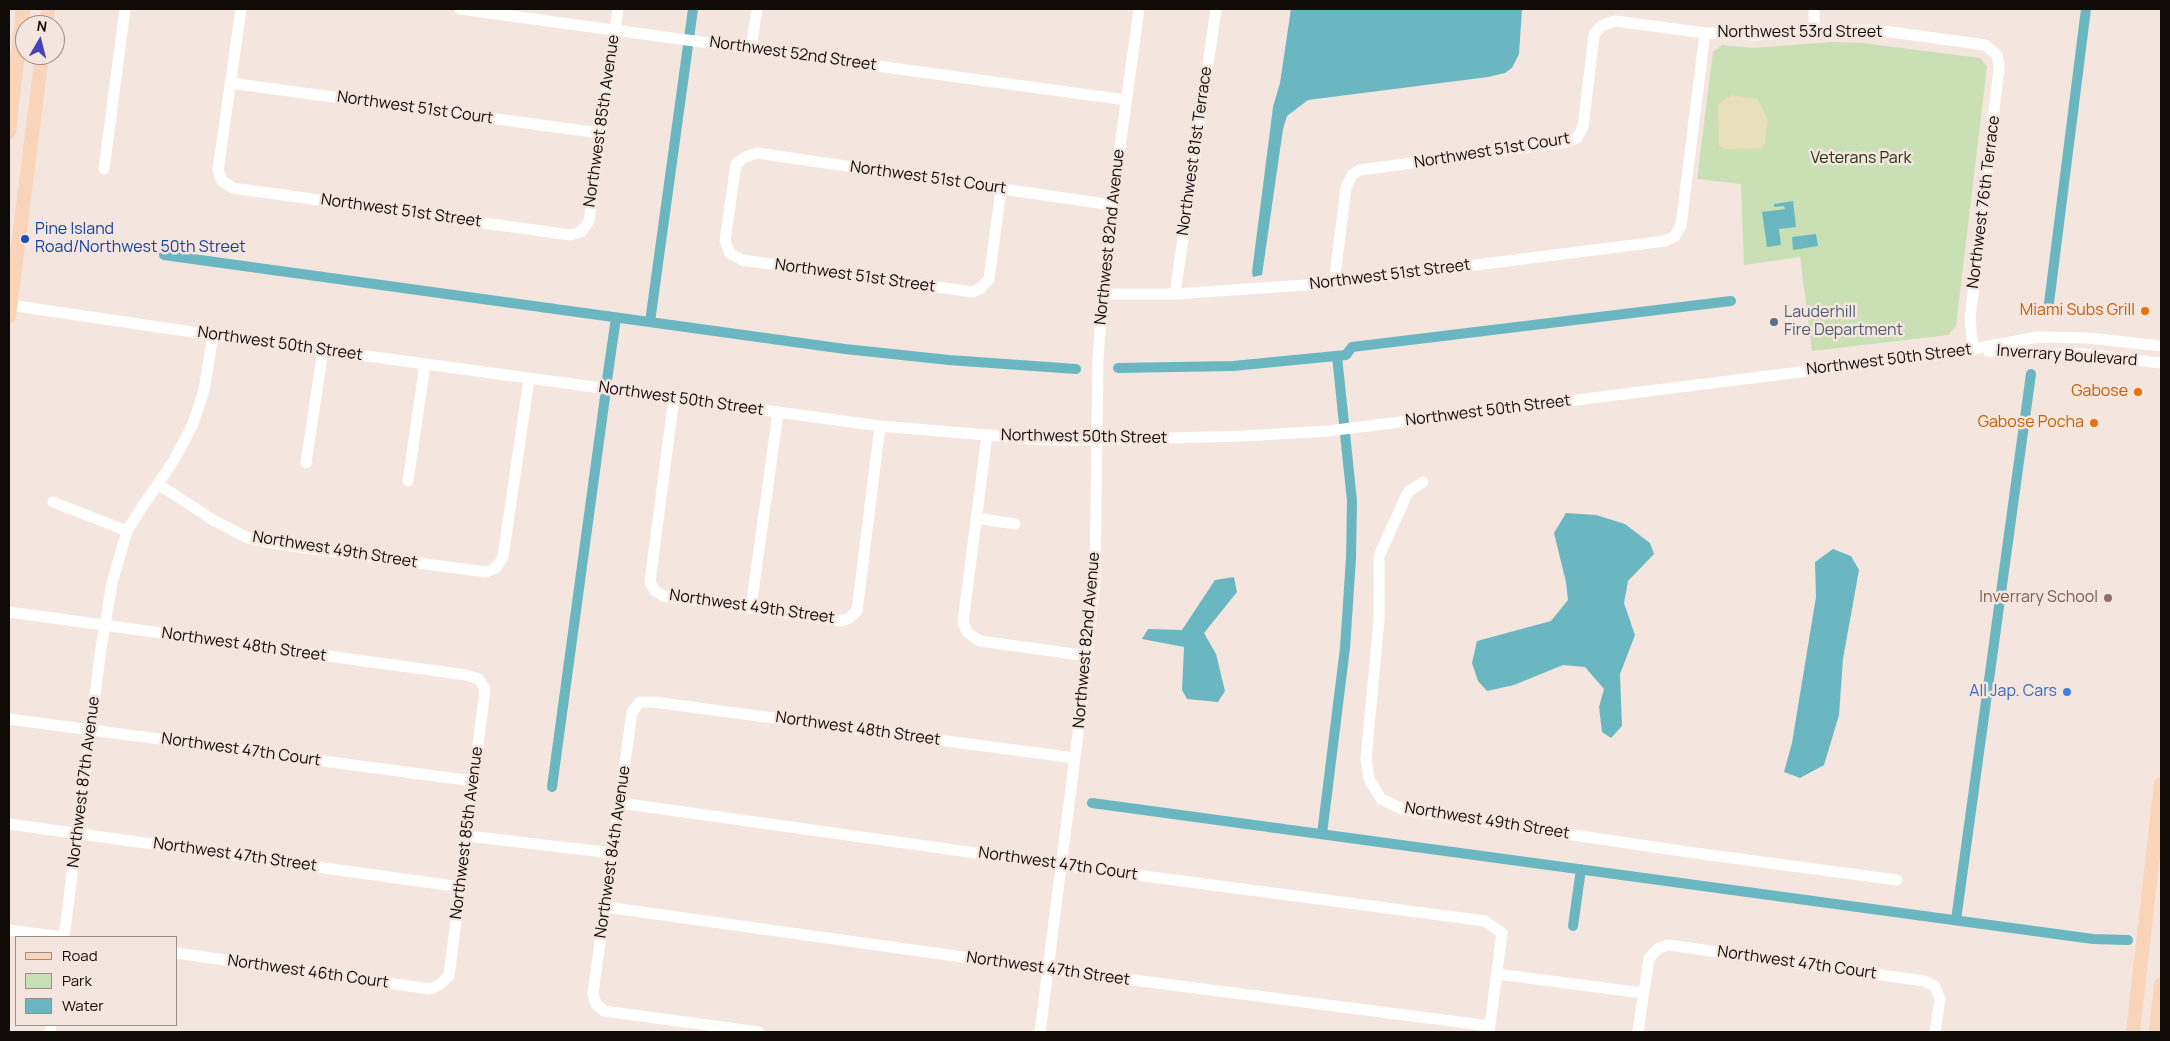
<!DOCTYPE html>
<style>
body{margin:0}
#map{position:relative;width:2170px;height:1041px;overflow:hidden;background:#f4e5de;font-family:Manrope,sans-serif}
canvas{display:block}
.frame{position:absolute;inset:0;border:10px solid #100b09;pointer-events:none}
.legend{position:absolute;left:15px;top:936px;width:162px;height:90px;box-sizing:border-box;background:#f4e5de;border:1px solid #998e89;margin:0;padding:6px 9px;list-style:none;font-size:15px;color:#100b09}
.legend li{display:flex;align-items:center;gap:10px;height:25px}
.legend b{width:25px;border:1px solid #998e89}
.north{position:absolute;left:15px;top:15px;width:50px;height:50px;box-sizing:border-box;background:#f4e5de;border:1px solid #998e89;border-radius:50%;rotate:8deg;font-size:14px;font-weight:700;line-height:20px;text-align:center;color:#100b09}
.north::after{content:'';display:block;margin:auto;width:18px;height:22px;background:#4644b9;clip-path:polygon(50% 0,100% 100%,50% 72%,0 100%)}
</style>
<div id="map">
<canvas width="2170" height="1041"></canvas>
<div class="frame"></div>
<ul class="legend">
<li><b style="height:6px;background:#fad4b8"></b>Road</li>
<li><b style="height:14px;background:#c9e0b4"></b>Park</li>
<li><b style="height:14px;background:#6ab7c2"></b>Water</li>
</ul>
<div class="north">N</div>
</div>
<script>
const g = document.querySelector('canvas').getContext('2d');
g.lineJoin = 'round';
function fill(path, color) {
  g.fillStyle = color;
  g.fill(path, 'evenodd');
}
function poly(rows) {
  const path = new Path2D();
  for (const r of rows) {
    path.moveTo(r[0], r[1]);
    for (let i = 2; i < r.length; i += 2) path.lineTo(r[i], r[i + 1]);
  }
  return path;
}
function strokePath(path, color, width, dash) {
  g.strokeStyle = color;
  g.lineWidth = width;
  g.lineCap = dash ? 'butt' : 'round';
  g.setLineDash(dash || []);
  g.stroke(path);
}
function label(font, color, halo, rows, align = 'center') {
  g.font = font + ' Manrope,sans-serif';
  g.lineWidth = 5;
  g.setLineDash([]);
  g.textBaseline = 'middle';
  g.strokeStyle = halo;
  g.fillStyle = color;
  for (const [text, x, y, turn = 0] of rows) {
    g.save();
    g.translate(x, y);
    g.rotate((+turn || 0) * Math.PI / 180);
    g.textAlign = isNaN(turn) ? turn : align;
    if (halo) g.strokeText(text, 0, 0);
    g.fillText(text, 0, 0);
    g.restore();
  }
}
const green = poly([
 [1833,42,1863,43,1980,58,1987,66,1956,326,1948,335,1812,351,1800,257,1744,265,1741,184,1697,179,1713,52,1722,45,1752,48]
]);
const sand = poly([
 [1732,95,1758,99,1768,121,1765,143,1760,148,1725,149,1719,146,1718,104]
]);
const water = poly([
 [1291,9,1522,9,1519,54,1512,68,1505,73,1488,77,1308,100,1287,116,1283,129,1262,275,1253,277,1252,272,1273,107,1280,83],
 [1793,201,1796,227,1779,229,1781,245,1767,247,1762,212,1785,209,1784,206,1774,207,1774,204],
 [1816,234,1818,246,1793,250,1792,237],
 [1566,513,1596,515,1625,524,1650,543,1654,554,1628,581,1624,603,1635,635,1620,674,1622,726,1611,738,1602,732,1599,707,1604,689,1585,667,1563,665,1514,685,1487,691,1478,681,1472,663,1477,641,1551,621,1568,600,1566,582,1554,533],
 [1833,549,1851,556,1859,570,1843,659,1839,715,1824,765,1800,778,1784,772,1792,743,1816,597,1815,562],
 [1234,577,1237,592,1204,633,1216,654,1225,691,1218,702,1187,699,1182,690,1184,647,1142,639,1148,629,1182,630,1215,580]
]);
const canal = poly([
 [164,255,845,349,949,360,1076,369],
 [2049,303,2086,9],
 [650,322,693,9],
 [1118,368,1233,366,1346,355,1352,347,1731,301],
 [607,380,616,318],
 [552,787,605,397],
 [1092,803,2093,939,2128,940],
 [1322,834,1345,648,1351,558,1352,501,1337,356],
 [1956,920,2031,374],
 [1573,926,1581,869]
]);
const minor = poly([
 [241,9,218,170,222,181,233,188,570,235,581,232,589,221,618,9],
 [460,9,1126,100],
 [1814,31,1814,9],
 [751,49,757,9],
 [230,83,600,133],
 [104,169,125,9],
 [1001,189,989,279,981,288,973,292,742,260,730,253,725,241,736,164,745,157,757,153,1112,205],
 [1334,283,1346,188,1352,175,1360,170,1566,142,1577,138,1583,127,1594,35,1601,26,1615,21,1705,33,1757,35,1814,31,1877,30,1985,45,1997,55,1999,67,1970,319,1973,350],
 [1103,294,1175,294,1334,283,1665,241,1675,236,1681,225,1705,33],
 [1175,294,1216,9],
 [9,305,213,335,880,426,1045,440,1096,440,1243,436,1328,431,1952,353,2037,337,2089,338,2161,346],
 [1988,351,2020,353,2085,354,2161,363],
 [674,397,650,582,655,591,664,596,841,621,849,618,857,611,880,426],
 [987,435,963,622,967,632,980,641,1088,656],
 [306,463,323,350],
 [408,481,425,364],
 [1423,482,1408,492,1379,556,1379,620,1366,759,1369,779,1381,799,1402,809,1438,815,1695,853,1897,880],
 [158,484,213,520,248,538,284,545,486,572,496,568,503,557,529,379],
 [53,502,127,531],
 [976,518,1015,524],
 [751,607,778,413],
 [9,612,466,675,479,679,485,689,449,976,439,985,430,989,176,953],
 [9,719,473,781],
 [620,803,1061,865,1485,921,1502,933,1489,1032],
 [9,824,461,887],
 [468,836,612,853],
 [606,907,1048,969,1490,1026],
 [9,930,62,937],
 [64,937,101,648,112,583,127,531,140,510,174,460,193,424,204,390,213,335],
 [1497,974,1643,993],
 [50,1032,51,1025],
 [759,1032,604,1011,596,1004,593,993,632,712,640,702,653,702,1075,758],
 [1040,1032,1084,686,1095,579,1098,358,1103,294,1112,205,1139,9],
 [1638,1032,1649,958,1659,948,1668,945,1924,981,1935,986,1940,1000,1935,1032]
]);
const major = poly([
 [46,25,48,9],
 [9,132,23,9],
 [9,317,42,55],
 [2133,1032,2161,784],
 [2156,1032,2161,985]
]);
const markers = [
 [25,239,5,"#1a4fb4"],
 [2145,311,5,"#e8710a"],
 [1774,322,5,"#5c6f8a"],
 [2138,392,5,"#e8710a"],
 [2094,423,5,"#e8710a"],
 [2108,598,5,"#8d6e63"],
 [2067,692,5,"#3f7fe0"]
];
const streetNames = [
 ["Northwest 53rd Street",1800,33],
 ["Northwest 52nd Street",793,54,8],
 ["Northwest 51st Court",415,108,8],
 ["Northwest 85th Avenue",602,121,-82],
 ["Northwest 81st Terrace",1195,151,-82],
 ["Northwest 51st Court",1492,151,-9],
 ["Northwest 51st Court",928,178,8],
 ["Northwest 76th Terrace",1984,202,-83],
 ["Northwest 51st Street",401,211,8],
 ["Northwest 82nd Avenue",1110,237,-84],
 ["Northwest 51st Street",1390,275,-7],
 ["Northwest 51st Street",855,276,8],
 ["Northwest 50th Street",280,344,8],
 ["Inverrary Boulevard",2067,356,4],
 ["Northwest 50th Street",1889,360,-7],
 ["Northwest 50th Street",681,399,8],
 ["Northwest 50th Street",1488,411,-7],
 ["Northwest 50th Street",1084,437,1],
 ["Northwest 49th Street",335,550,9],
 ["Northwest 49th Street",752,607,8],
 ["Northwest 82nd Avenue",1087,640,-85],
 ["Northwest 48th Street",244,645,8],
 ["Northwest 48th Street",858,729,8],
 ["Northwest 47th Court",241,750,8],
 ["Northwest 87th Avenue",84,782,-83],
 ["Northwest 49th Street",1487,821,9],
 ["Northwest 85th Avenue",467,833,-83],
 ["Northwest 84th Avenue",613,852,-82],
 ["Northwest 47th Street",235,855,8],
 ["Northwest 47th Court",1058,864,8],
 ["Northwest 47th Court",1797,963,8],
 ["Northwest 47th Street",1048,969,8],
 ["Northwest 46th Court",308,972,8]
];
const parkNames = [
 ["Veterans Park",1861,159]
];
const transitNames = [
 ["Pine Island",35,230],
 ["Road/Northwest 50th Street",35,248]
];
const foodNames = [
 ["Miami Subs Grill",2135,311],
 ["Gabose",2128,392],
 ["Gabose Pocha",2084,423]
];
const serviceNames = [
 ["Lauderhill",1784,313],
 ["Fire Department",1784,331]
];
const educationNames = [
 ["Inverrary School",2098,598]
];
const shopNames = [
 ["All Jap. Cars",2057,692]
];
fill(green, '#c9e0b4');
fill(sand, '#e9dfba');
fill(water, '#6ab7c2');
strokePath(canal, '#6ab7c2', 10);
strokePath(minor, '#fff', 11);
strokePath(major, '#fad4b8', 14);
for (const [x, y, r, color] of markers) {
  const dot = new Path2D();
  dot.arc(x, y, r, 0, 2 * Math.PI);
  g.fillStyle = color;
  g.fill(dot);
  strokePath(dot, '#f4e5de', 2);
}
label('16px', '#100b09', '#f4e5de', streetNames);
label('16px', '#24350e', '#f4e5de', parkNames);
label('16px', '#164399', '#f4e5de', transitNames, 'left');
label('16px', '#c56008', '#f4e5de', foodNames, 'right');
label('16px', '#4e5e75', '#f4e5de', serviceNames, 'left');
label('16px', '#785e54', '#f4e5de', educationNames, 'right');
label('16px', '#366cbe', '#f4e5de', shopNames, 'right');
</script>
